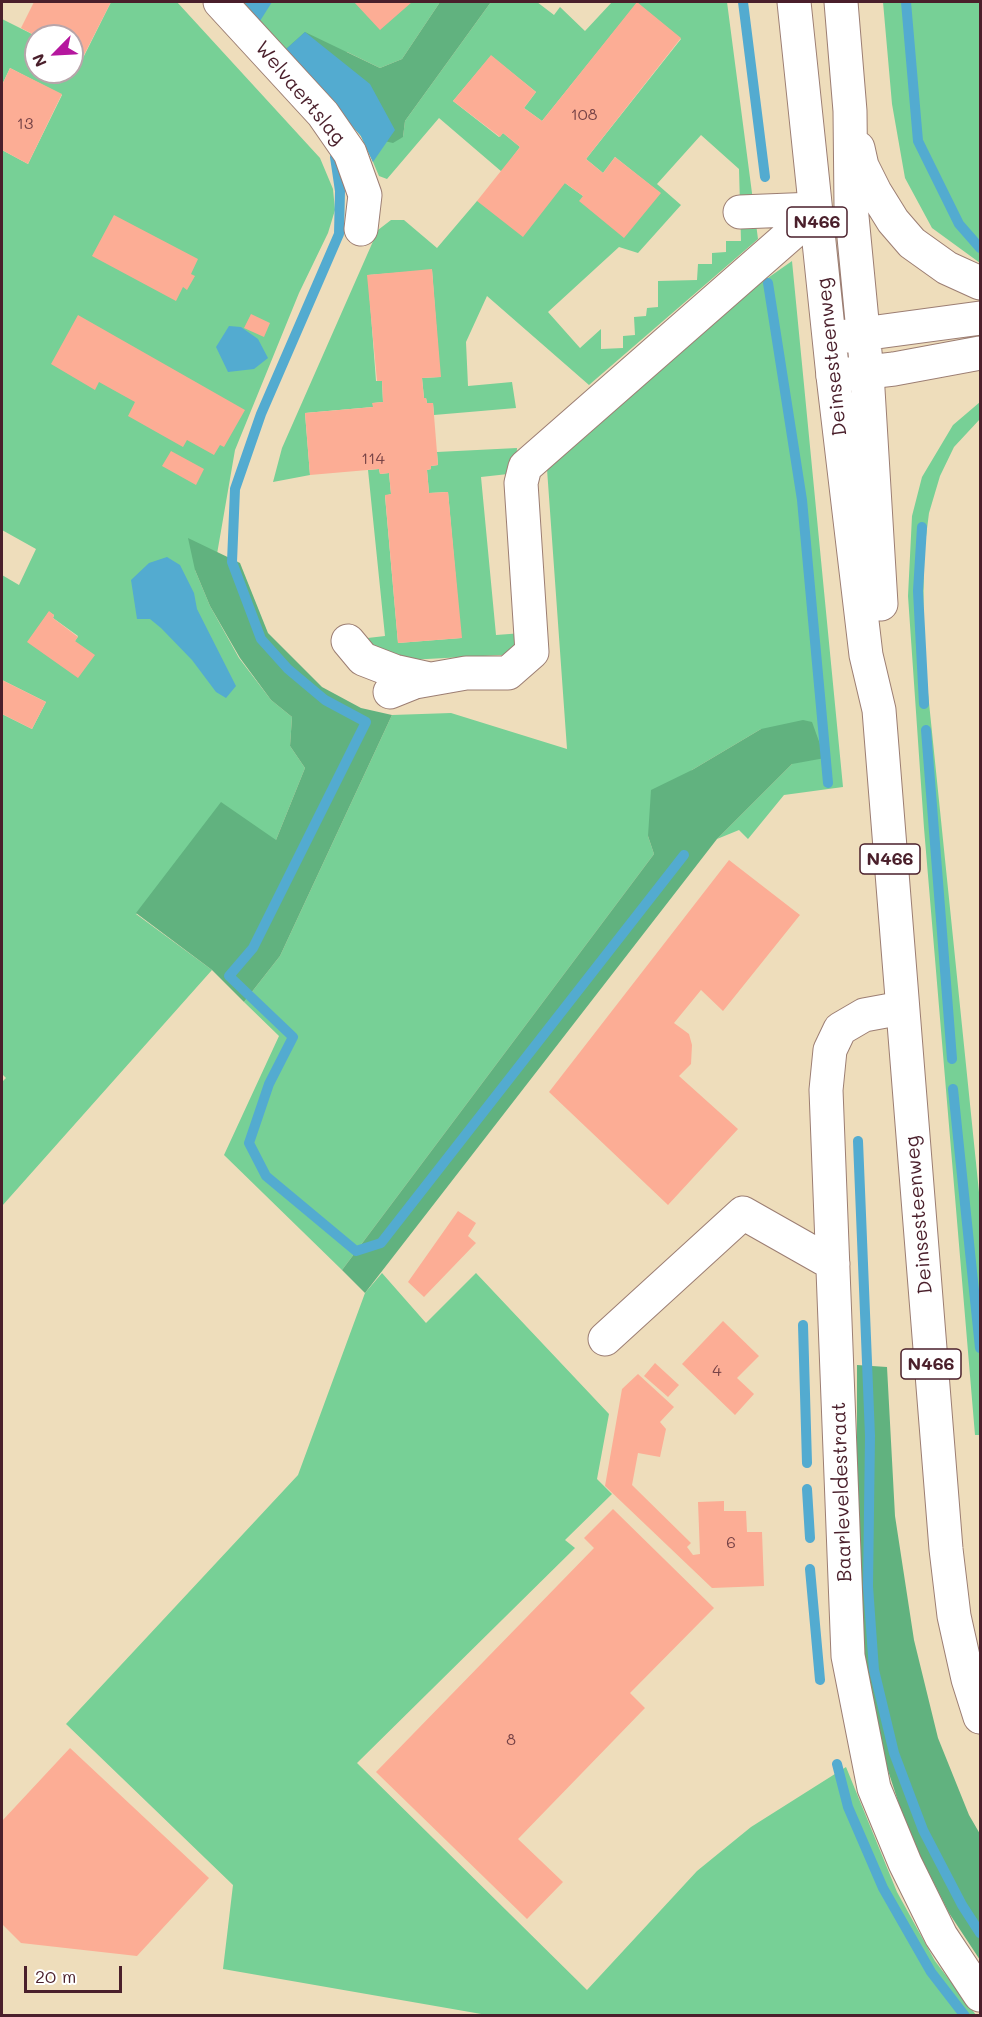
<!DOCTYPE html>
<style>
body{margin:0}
#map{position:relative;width:982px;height:2017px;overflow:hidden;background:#edb;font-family:Mali,sans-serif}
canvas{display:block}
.frame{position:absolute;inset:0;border:3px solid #4a1f2b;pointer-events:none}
.north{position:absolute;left:24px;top:24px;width:60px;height:60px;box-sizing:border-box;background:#fff;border:2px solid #b7a5aa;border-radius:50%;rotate:246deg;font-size:16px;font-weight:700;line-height:24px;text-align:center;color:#4a1f2b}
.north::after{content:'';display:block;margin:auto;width:21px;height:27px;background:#b5179e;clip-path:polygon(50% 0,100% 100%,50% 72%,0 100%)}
.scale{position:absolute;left:24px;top:1966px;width:98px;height:27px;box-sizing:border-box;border:3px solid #4a1f2b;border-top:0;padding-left:8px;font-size:18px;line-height:21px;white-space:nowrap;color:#4a1f2b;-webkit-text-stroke:4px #fff;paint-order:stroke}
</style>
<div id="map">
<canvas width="982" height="2017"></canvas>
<div class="frame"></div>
<div class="north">N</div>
<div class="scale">20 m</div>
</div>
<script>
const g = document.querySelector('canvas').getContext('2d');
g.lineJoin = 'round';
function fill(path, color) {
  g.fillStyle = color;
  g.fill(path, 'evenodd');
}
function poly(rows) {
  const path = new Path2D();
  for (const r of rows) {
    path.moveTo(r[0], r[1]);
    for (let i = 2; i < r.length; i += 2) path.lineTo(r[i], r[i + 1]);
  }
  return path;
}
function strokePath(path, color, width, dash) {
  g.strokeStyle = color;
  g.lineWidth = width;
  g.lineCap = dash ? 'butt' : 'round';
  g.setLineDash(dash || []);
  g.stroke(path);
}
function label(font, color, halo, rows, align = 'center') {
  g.font = font + ' Mali,sans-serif';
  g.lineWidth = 5;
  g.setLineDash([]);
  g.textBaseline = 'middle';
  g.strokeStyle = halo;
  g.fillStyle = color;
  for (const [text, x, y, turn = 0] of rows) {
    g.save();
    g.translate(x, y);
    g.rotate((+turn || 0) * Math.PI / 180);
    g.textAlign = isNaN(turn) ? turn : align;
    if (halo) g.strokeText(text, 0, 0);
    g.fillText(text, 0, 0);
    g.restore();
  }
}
const green = poly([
 [111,2,177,2,320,158,333,189,335,210,328,233,299,293,235,450,217,554,195,570,210,606,239,658,271,700,292,717,290,746,305,768,276,840,136,914,212,970,2,1206,2,1082,6,1078,2,1074,2,714,32,729,46,702,2,680,2,575,19,585,36,549,2,530,2,150,28,164,62,95,10,68,2,85,2,19,36,36,36,72,72,72,72,54,83,58],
 [49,612,54,615,53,618,78,636,75,641,28,642],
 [243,2,440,2,402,59,380,68,347,52,285,50],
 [491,2,537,2,554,15,560,7,585,31,612,2,727,2,758,239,589,385,487,296,466,342,468,386,512,382,516,408,434,415,433,403,427,403,426,398,424,398,422,378,440,377,432,270,368,275,376,381,382,381,383,402,373,403,373,407,305,413,310,475,273,482,282,448,378,230,391,220,404,220,437,248,477,201,565,183,583,196,660,193,615,157,603,173,586,159,681,39,637,3,542,121,524,108,536,92,491,56,453,101,499,137,503,133,520,147,502,172,439,118,387,179,379,176,373,162,380,139,403,137,405,121],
 [701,135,739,169,741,241,726,241,726,252,712,253,712,264,698,264,697,280,658,281,658,307,647,308,646,316,634,317,635,335,623,336,623,348,601,349,601,329,580,348,548,312,619,247,638,253,681,205,657,184],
 [883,2,980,2,980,263,932,228,905,178,892,104],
 [792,261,843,787,784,795,748,839,739,830,717,839,792,764,761,729,692,770,648,836,654,854,342,1270,224,1155,279,1036,244,1002,280,956,392,715,451,713,567,749,547,469,755,287],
 [980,402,980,419,954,447,940,476,929,513,924,552,923,644,980,1202,980,1435,975,1435,924,828,908,596,912,516,922,477,953,425],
 [517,448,516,465,508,474,481,477,496,635,523,633,516,648,502,655,389,661,359,639,385,636,368,470,379,469,380,474,389,473,391,494,385,496,398,643,461,638,448,492,429,493,427,470,431,469,431,466,438,465,437,452],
 [382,1273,426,1323,476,1273,609,1414,597,1479,612,1494,565,1540,575,1548,357,1763,587,1990,697,1871,751,1827,846,1767,897,1892,935,1961,976,2015,487,2015,223,1969,233,1885,66,1724,298,1475,365,1293]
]);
const forest = poly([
 [440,2,491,2,405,121,403,137,393,143,380,140,373,162,361,136,285,50,305,32,380,68,402,59],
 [188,538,240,563,268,633,322,687,361,708,392,715,280,956,244,1002,212,970,136,913,221,802,276,840,305,768,290,746,292,717,271,700,240,658,210,606,195,570],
 [803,720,812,722,825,758,792,764,717,839,365,1293,342,1270,654,854,648,836,651,790,692,770,761,729],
 [857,1365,887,1367,895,1516,914,1640,938,1738,969,1815,980,1834,980,1960,949,1913,908,1832,882,1752,863,1660,857,1515]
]);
const water = poly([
 [244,2,272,2,260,21],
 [305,32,370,84,395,130,373,162,361,136,285,50],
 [229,326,241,327,258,339,268,358,254,369,228,372,216,347],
 [167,557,180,565,194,593,197,609,236,686,226,698,216,692,192,660,161,628,150,619,137,619,131,580,149,563]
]);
const stream = poly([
 [743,2,765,177],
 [906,2,918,141,959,224,980,248],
 [335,157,340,191,339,234,261,414,235,489,232,562,261,639,288,669,325,700,366,722,253,948,229,976,293,1037,269,1084,249,1143,266,1176,356,1251,381,1243,684,855],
 [768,283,802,500,828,783],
 [922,527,918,591,924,704],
 [926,730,952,1059],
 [953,1089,980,1348],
 [858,1141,870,1436,868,1586,874,1670,894,1753,923,1830,962,1905,980,1933],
 [803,1325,807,1463],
 [807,1489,810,1538],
 [810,1569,820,1680],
 [837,1764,848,1807,883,1888,931,1972,965,2016]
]);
const building = poly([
 [34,2,111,2,82,59,72,54,72,36,36,36,21,28],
 [354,2,412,2,380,30],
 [637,2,681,38,586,159,603,173,615,157,661,193,624,238,579,201,583,196,565,183,523,237,477,201,520,147,503,133,500,137,453,101,491,55,536,92,524,108,542,121],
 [10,68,62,94,28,164,2,150,2,85],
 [114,215,198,259,191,274,195,276,187,290,183,287,176,301,92,256],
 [432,269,441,377,422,378,424,398,426,398,427,403,433,403,438,465,431,466,431,469,427,470,429,493,448,492,462,638,398,643,385,495,391,494,389,473,380,474,379,469,310,475,305,413,373,407,372,403,383,402,382,381,377,381,367,275],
 [251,314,270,323,264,337,244,328],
 [78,315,245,410,224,447,220,445,214,455,187,440,183,447,128,416,135,402,99,382,95,390,51,364],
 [171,451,204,469,196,485,162,466],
 [49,611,54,615,53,618,78,637,75,641,95,655,78,678,27,642],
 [2,680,46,702,32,729,2,714],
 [729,860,800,915,723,1011,701,990,674,1023,689,1034,692,1045,691,1064,679,1076,738,1129,668,1205,549,1092],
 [458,1211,476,1223,468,1236,476,1243,424,1297,408,1282],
 [723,1321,759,1356,737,1378,754,1394,735,1415,682,1364],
 [655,1363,679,1385,668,1397,644,1376],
 [638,1374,674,1407,660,1422,666,1429,660,1457,638,1453,632,1485,691,1543,687,1547,693,1555,700,1554,698,1502,724,1501,724,1511,746,1511,747,1532,762,1532,764,1586,712,1588,605,1486,622,1389],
 [613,1509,714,1608,630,1693,645,1708,518,1839,563,1882,527,1919,376,1772,594,1548,584,1538],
 [70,1748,209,1878,137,1956,21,1943,2,1924,2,1821]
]);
const minor = poly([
 [220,2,323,114,350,153,365,195,361,229],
 [740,212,815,209],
 [348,641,363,659,394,671,430,679],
 [390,692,415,682,466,673,508,673,532,652,521,483,525,467,816,212],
 [902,1008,864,1015,840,1029,830,1050,826,1090,848,1656,874,1788,905,1863,941,1936,980,1995],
 [605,1339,743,1213,833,1264]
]);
const major = poly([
 [867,373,881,604],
 [833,376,866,655,879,710,946,1549,954,1616,968,1679,980,1717]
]);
const highway = poly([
 [794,2,833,376,894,369,980,353],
 [841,2,850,111,851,206,867,373],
 [858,148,862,166,875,192,893,221,912,243,947,268,980,283],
 [840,337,980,318]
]);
const numberNames = [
 ["108",584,115],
 ["13",25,124],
 ["114",373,459],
 ["4",717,1371],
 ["6",731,1543],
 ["8",511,1740]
];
const shields = [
 [817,222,60],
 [890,859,60],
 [931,1364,60]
];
const shieldNames = [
 ["N466",817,222],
 ["N466",890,859],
 ["N466",931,1364]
];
const streetNames = [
 ["Welvaertslag",300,93,50],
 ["Deinsesteenweg",832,357,-96],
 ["Deinsesteenweg",919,1215,-95],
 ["Baarleveldestraat",842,1492,-92]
];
fill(green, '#77d096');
fill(forest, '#61b27f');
fill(water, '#53abd0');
strokePath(stream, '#53abd0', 10);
fill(building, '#fcad95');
strokePath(minor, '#9c7e73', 35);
strokePath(major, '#9c7e73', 35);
strokePath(highway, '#9c7e73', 35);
strokePath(minor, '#fff', 33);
strokePath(major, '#fff', 33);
strokePath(highway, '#fff', 33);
label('16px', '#764246', null, numberNames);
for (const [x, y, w] of shields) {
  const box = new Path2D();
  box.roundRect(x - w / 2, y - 15, w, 30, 4.5);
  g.fillStyle = '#fff';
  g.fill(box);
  strokePath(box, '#4a1f2b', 1.5);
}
label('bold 18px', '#4a1f2b', null, shieldNames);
label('20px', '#4a1f2b', '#fff', streetNames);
</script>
